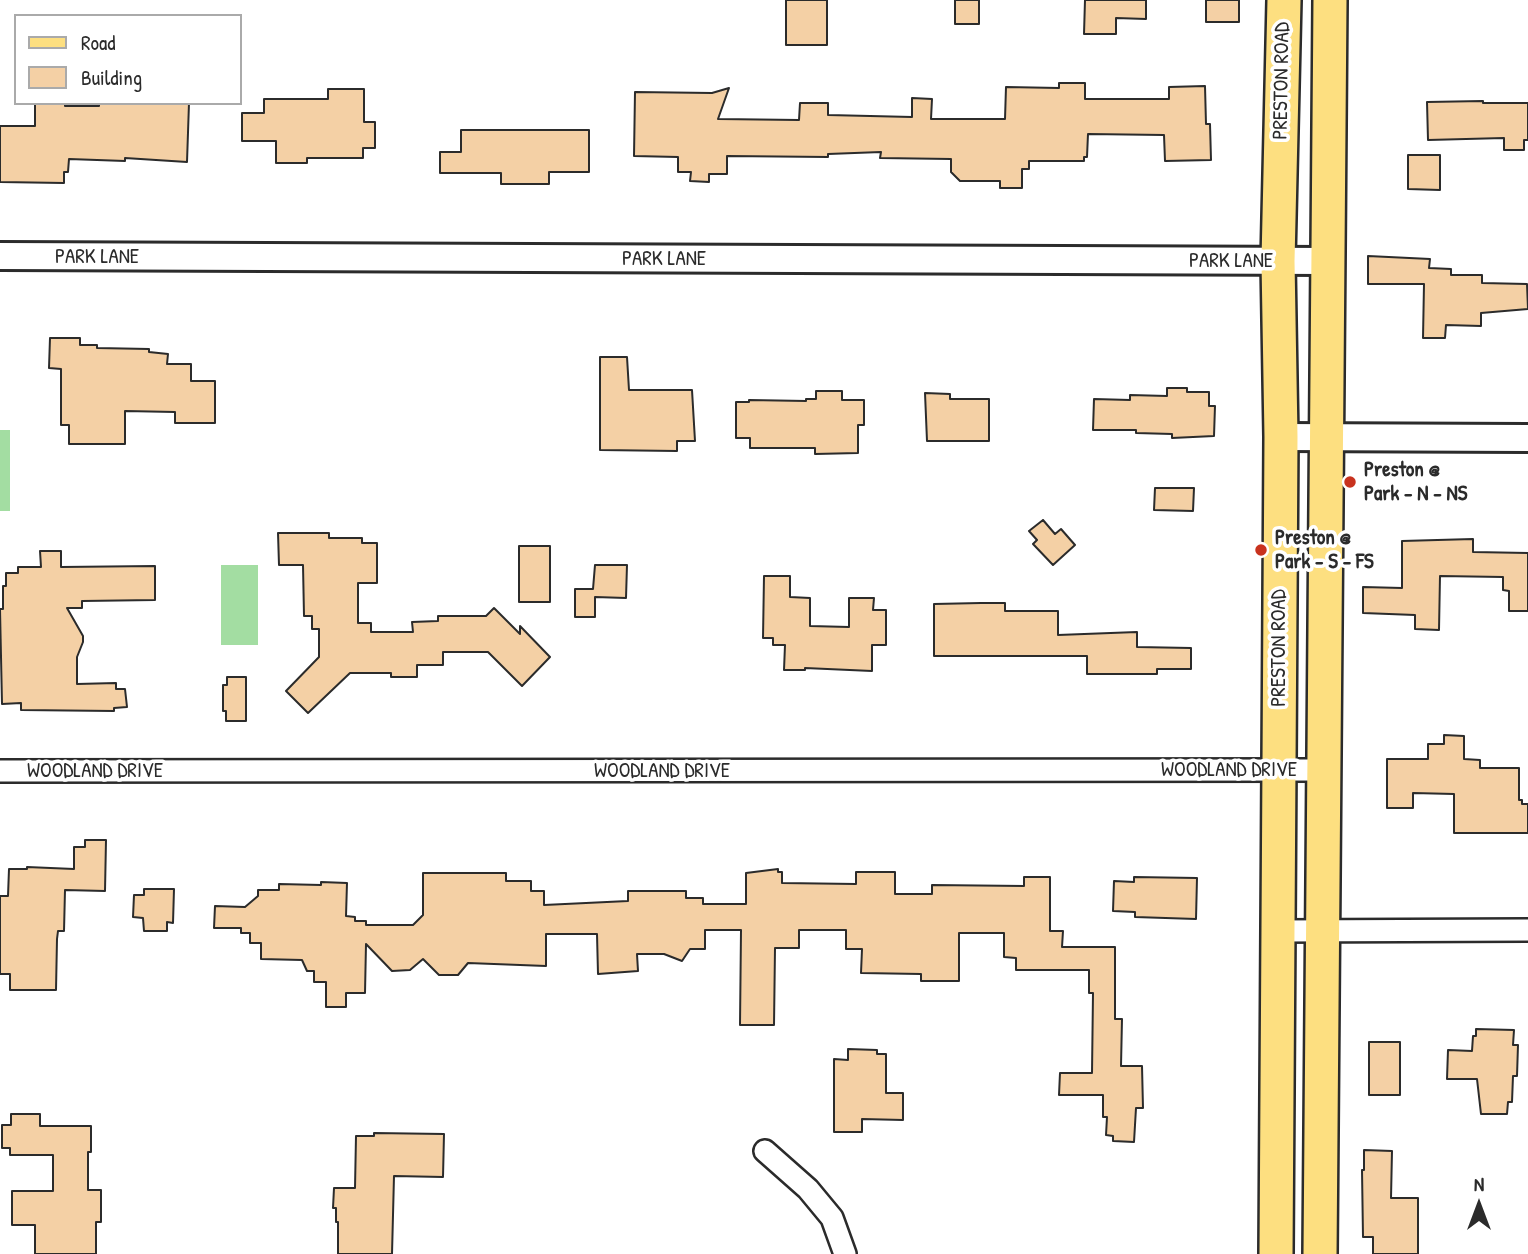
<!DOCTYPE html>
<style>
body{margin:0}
#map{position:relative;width:1528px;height:1254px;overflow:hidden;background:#fff;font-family:"Patrick Hand",sans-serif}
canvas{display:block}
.legend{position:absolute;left:14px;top:14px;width:228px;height:91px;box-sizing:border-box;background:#fff;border:2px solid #aaa;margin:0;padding:9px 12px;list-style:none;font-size:21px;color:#2b2b2b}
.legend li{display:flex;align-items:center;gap:14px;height:35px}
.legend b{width:35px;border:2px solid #aaa}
.north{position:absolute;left:1444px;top:1170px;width:70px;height:70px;-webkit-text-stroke:5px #fff;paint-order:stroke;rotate:0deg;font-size:19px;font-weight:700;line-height:28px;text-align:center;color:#2b2b2b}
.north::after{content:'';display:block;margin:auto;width:24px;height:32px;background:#2b2b2b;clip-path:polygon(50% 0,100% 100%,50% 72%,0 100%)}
</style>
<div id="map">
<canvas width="1528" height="1254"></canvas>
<ul class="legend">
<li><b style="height:9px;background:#fddf80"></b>Road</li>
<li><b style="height:19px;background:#f4d0a5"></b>Building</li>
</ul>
<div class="north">N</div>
</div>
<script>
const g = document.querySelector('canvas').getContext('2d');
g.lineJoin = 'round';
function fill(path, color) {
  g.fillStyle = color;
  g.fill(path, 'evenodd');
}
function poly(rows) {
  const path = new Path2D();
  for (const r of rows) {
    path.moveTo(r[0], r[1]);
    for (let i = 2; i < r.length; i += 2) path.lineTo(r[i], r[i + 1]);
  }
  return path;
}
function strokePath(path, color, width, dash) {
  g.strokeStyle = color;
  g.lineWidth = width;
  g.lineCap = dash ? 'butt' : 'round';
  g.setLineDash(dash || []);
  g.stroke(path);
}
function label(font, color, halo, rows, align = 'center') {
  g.font = font + ' "Patrick Hand",sans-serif';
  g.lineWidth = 7;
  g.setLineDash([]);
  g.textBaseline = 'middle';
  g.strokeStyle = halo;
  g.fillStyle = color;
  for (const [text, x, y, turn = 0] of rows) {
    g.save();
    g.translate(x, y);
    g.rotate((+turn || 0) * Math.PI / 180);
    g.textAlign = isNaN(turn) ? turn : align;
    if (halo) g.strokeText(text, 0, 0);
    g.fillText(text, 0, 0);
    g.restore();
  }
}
const green = poly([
 [0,430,10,430,10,511,0,511],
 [221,565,258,565,258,645,221,645]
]);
const building = poly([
 [786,0,827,0,827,45,786,45,786,0],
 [955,0,979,0,979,24,955,24,955,0],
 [1085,0,1146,0,1146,19,1116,18,1116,34,1084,34,1085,0],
 [1206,0,1239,0,1239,22,1206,22,1206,0],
 [1059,83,1085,83,1085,99,1169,99,1169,87,1205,86,1206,124,1210,124,1211,160,1165,161,1164,135,1088,134,1087,157,1084,157,1084,161,1029,161,1029,169,1022,169,1022,188,1000,188,1000,181,960,181,951,172,951,159,880,158,881,152,828,154,828,157,727,156,727,174,709,174,709,182,690,181,691,172,678,172,678,157,634,156,635,92,712,93,729,88,718,119,799,120,800,103,828,103,828,115,912,117,912,98,932,99,931,119,1005,119,1006,87,1059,88,1059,83],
 [328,89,364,89,364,122,375,122,375,148,363,148,363,158,307,158,307,163,276,163,276,141,242,141,242,113,264,113,264,99,328,99,328,89],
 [1483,101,1483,103,1528,103,1528,140,1524,140,1524,150,1504,150,1504,138,1428,140,1427,102,1483,101],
 [35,103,65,103,65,106,99,106,99,103,189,103,187,162,125,158,125,161,69,159,68,172,64,172,64,183,0,182,0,126,35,126,35,103],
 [461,130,589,130,589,172,549,172,549,184,501,184,501,173,440,173,440,152,461,152,461,130],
 [1408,155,1440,155,1440,190,1408,189,1408,155],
 [1368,256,1430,259,1429,268,1451,269,1451,275,1482,275,1482,283,1527,284,1528,309,1481,313,1481,326,1446,325,1445,338,1423,338,1424,284,1368,284,1368,256],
 [50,338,80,338,80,345,97,345,97,348,149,349,149,352,168,354,167,364,191,364,191,381,215,381,215,423,175,423,175,412,125,411,125,444,69,444,69,425,61,425,61,369,49,368,50,338],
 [600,357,627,357,629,390,692,390,695,441,677,441,677,451,600,450,600,357],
 [1167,388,1187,388,1187,392,1209,392,1209,406,1215,406,1214,436,1172,438,1172,434,1136,433,1136,430,1093,430,1094,399,1130,400,1130,395,1167,396,1167,388],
 [816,391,842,391,842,400,864,400,864,425,858,425,858,453,815,454,815,448,750,448,750,438,736,438,736,402,749,402,749,400,806,401,806,399,816,399,816,391],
 [925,393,950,394,950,399,989,399,989,441,927,441,925,393],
 [1155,488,1194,488,1193,511,1154,510,1155,488],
 [1043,520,1055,534,1061,529,1075,545,1053,565,1033,544,1037,540,1029,531,1043,520],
 [278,533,329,533,329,538,362,538,362,543,377,543,377,583,358,583,358,623,371,623,371,632,413,632,412,622,438,621,438,616,486,616,494,608,520,634,520,626,550,657,522,686,488,652,443,652,443,665,417,665,417,677,391,677,391,673,350,673,308,713,286,691,319,657,319,629,312,629,312,616,304,616,303,565,279,565,278,533],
 [1473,539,1473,552,1528,553,1528,611,1509,611,1509,591,1503,590,1503,577,1440,576,1439,630,1415,629,1415,615,1363,613,1363,587,1402,588,1402,541,1473,539],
 [519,546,550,546,550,602,519,602,519,546],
 [40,551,61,551,61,567,155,566,155,600,82,601,82,608,67,608,83,636,83,642,77,657,77,684,116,683,116,689,125,689,127,707,114,708,114,711,21,710,21,703,2,704,0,609,3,609,3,586,6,586,6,573,18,573,18,567,41,567,40,551],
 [595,565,627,565,626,598,595,597,595,617,575,617,575,589,593,589,595,565],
 [764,576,790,576,790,597,810,598,810,626,849,627,849,598,874,598,873,610,886,610,886,645,872,645,872,671,805,668,805,670,784,670,785,645,773,645,773,638,763,638,764,576],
 [981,603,1005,603,1005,611,1058,611,1058,635,1137,632,1137,647,1191,648,1191,669,1157,669,1157,674,1087,674,1087,656,934,656,934,604,981,603],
 [227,677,246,677,246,721,226,721,226,711,223,711,223,685,227,685,227,677],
 [1444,735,1464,736,1464,759,1480,760,1480,768,1519,768,1519,800,1522,800,1522,804,1528,804,1528,833,1454,833,1454,794,1413,793,1413,808,1387,808,1387,759,1428,759,1428,744,1444,744,1444,735],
 [85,840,106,840,105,891,65,890,64,931,58,931,57,939,56,990,10,990,10,974,0,974,0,896,8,896,9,869,27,869,27,867,74,869,74,847,85,847,85,840],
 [778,869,778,872,782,872,782,883,856,884,856,872,895,872,895,894,932,894,932,885,1024,886,1024,877,1050,877,1050,931,1063,931,1062,947,1115,947,1115,1019,1122,1019,1121,1066,1142,1066,1143,1108,1136,1108,1134,1142,1113,1141,1113,1136,1106,1135,1107,1117,1103,1117,1103,1095,1059,1095,1060,1073,1092,1073,1093,993,1089,993,1089,970,1016,970,1016,958,1004,957,1004,933,959,933,959,981,921,981,921,974,861,973,862,949,846,949,846,930,799,930,799,948,775,948,774,1025,740,1025,741,930,705,930,705,949,690,949,682,961,664,954,637,954,638,971,598,974,597,934,546,934,546,966,468,963,458,975,439,975,423,959,410,970,392,971,366,944,365,993,346,993,346,1007,326,1007,326,982,314,982,314,971,307,971,302,960,261,959,261,943,250,943,250,933,241,933,241,928,214,928,215,906,245,907,258,896,258,890,279,890,279,884,321,885,321,882,347,883,346,916,355,917,355,921,366,921,366,925,413,925,423,915,423,873,506,873,506,881,531,881,531,891,544,891,544,905,628,901,628,891,686,891,686,898,703,898,703,904,746,904,746,873,778,869],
 [1134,877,1197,878,1196,919,1135,917,1135,912,1113,911,1114,881,1134,882,1134,877],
 [144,889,174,889,173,923,167,922,167,931,144,931,143,918,133,917,134,895,144,895,144,889],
 [1476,1029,1514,1030,1513,1045,1518,1045,1517,1076,1513,1076,1512,1102,1508,1102,1507,1114,1481,1114,1477,1079,1447,1079,1448,1050,1472,1051,1473,1036,1476,1036,1476,1029],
 [1369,1042,1400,1042,1400,1095,1369,1095,1369,1042],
 [848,1049,877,1050,877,1054,886,1054,886,1093,903,1093,903,1120,862,1119,862,1132,834,1132,834,1059,848,1060,848,1049],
 [11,1114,40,1114,40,1126,91,1126,91,1152,88,1152,88,1190,101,1190,101,1222,96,1222,96,1254,35,1254,35,1225,12,1225,12,1191,53,1191,53,1155,10,1155,10,1148,2,1148,2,1125,11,1125,11,1114],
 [374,1133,444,1134,443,1177,394,1176,392,1254,338,1254,338,1222,336,1222,336,1208,333,1208,334,1188,355,1188,356,1136,374,1136,374,1133],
 [1364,1150,1392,1151,1391,1198,1418,1198,1418,1254,1373,1254,1373,1237,1363,1237,1362,1170,1364,1170,1364,1150]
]);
const minor = poly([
 [0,771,1324,770],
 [1280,931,1528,930],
 [765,1151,808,1189,832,1218,845,1254]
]);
const tertiary = poly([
 [0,256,1328,261],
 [1281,437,1528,438]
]);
const primary = poly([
 [1276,1254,1281,437,1278,261,1284,0],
 [1320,1254,1330,0]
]);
const markers = [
 [1350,482,7,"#c8321e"],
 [1261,550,7,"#c8321e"]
];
const streetNames = [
 ["PRESTON ROAD",1282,81,-89],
 ["PARK LANE",97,257],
 ["PARK LANE",664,259],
 ["PARK LANE",1231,261],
 ["PRESTON ROAD",1279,648,-90],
 ["WOODLAND DRIVE",1229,770],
 ["WOODLAND DRIVE",95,771],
 ["WOODLAND DRIVE",662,771]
];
const poiNames = [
 ["Preston @",1364,470],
 ["Park - N - NS",1364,494],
 ["Preston @",1275,538],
 ["Park - S - FS",1275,562]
];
fill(green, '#a3dda2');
fill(building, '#f4d0a5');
strokePath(building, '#2b2b2b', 2);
strokePath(minor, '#2b2b2b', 26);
strokePath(tertiary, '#2b2b2b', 32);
strokePath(primary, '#2b2b2b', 38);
strokePath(minor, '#fff', 21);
strokePath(tertiary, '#fff', 26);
strokePath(primary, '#fddf80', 33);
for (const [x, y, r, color] of markers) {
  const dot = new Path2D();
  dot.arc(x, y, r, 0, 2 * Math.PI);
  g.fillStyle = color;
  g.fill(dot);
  strokePath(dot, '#fff', 2.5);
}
label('21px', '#2b2b2b', '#fff', streetNames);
label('bold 21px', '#2b2b2b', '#fff', poiNames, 'left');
</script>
